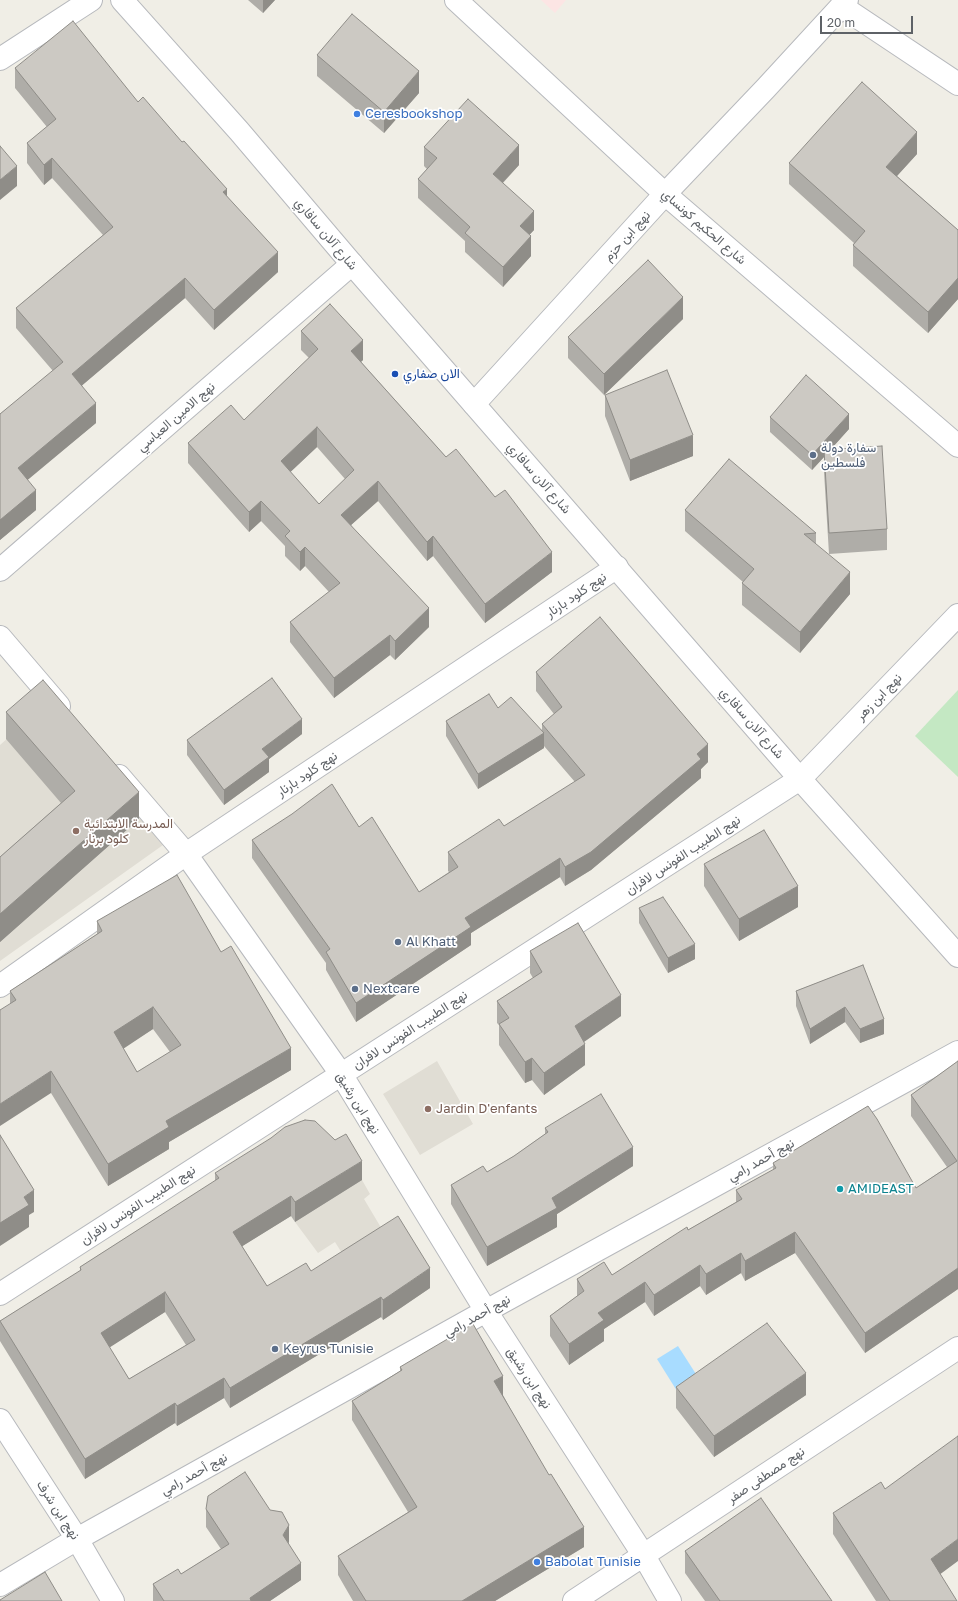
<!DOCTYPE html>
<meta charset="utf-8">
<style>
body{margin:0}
#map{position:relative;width:958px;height:1601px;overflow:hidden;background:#f0eee6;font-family:"Golos Text",sans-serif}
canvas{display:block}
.scale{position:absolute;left:820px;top:16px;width:93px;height:18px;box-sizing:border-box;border:2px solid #5e6267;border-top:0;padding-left:5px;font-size:12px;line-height:14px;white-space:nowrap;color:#5e6267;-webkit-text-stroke:3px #fff;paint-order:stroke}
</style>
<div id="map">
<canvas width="958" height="1601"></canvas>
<div class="scale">20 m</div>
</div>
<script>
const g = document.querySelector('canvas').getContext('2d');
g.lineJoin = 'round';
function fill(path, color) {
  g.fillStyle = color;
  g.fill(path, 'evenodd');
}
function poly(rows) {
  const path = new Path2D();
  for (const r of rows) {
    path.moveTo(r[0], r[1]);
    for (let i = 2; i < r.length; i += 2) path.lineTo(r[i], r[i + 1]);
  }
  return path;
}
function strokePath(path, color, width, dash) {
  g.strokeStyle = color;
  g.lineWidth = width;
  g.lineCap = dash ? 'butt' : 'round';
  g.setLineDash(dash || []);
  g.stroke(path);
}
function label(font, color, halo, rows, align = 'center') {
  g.font = font + ' "Golos Text",Vazirmatn,sans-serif';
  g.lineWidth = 3.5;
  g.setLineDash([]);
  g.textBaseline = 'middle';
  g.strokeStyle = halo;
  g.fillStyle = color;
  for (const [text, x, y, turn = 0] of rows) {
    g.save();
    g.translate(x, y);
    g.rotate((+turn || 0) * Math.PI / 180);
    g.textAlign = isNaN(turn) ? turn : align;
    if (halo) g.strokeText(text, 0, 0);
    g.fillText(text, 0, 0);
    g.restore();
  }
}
const education = poly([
 [43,707,163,845,0,961,0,745],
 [437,1061,473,1124,420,1155,383,1094],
 [362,1180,370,1194,364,1199,389,1241,350,1266,335,1242,318,1253,295,1222]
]);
const medical = poly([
 [541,0,566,0,555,13]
]);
const green = poly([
 [958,690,958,777,915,736]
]);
const water = poly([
 [678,1346,703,1385,682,1399,657,1359]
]);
const minor = poly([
 [456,0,665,194,958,446],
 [841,6,958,84],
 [0,59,91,0],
 [474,404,665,194,766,88,847,0],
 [0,570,352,264],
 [0,637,59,706],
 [119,776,186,854,341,1074,486,1311,644,1556,670,1601],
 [0,986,186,854,617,567],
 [0,1294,800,779,958,615],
 [0,1420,77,1539,113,1601],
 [0,1585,77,1539,486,1311,958,1052],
 [574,1601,958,1348]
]);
const tertiary = poly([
 [122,0,239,131,352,264,800,779,958,956]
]);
const wall = poly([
 [248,0,275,0,263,13],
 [317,55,419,93,384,133,317,76],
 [15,68,138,102,227,196,278,272,214,330,185,298,82,385,96,423,27,479,36,510,0,540,0,414,53,371,16,328,16,308,103,235,52,178,44,185,27,163,27,143,47,127,15,88],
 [424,147,519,165,503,183,534,230,529,235,531,256,503,287,465,252,465,241,418,198,418,179,427,169,424,166],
 [917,154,897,176,958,230,958,299,928,333,853,266,853,245,854,243,789,184,789,163],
 [683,319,604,395,568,358,568,337],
 [301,331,363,360,361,362,446,457,552,572,485,623,433,556,427,561,378,501,351,525,429,627,395,660,390,655,334,698,290,642,290,622,329,592,305,566,300,571,285,556,285,546,261,521,249,532,188,463,188,443,244,420,309,358,301,350],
 [317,447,345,479,319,504,290,472],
 [605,395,693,456,630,481,605,416],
 [770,417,849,429,830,450,887,529,887,550,829,554,824,472,824,457,812,470,770,432],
 [685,510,816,533,816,544,850,594,800,653,742,605,742,583,743,582,685,531],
 [536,672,708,762,701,769,701,778,591,870,565,886,560,877,471,933,471,945,356,1022,326,970,326,963,252,858,252,840,359,827,419,892,449,872,448,871,448,852,504,826,575,782,544,746,544,748,478,789,446,736,446,721,498,708,542,730,542,724,554,714,536,691],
 [6,712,139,819,0,942,0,857,61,803,6,739],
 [302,734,269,759,269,772,224,805,187,755,187,740],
 [704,864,798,907,739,941,704,886],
 [639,908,695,959,668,973,639,923],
 [97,921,291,1070,169,1142,169,1149,108,1186,51,1093,10,1004,10,991,97,934],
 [153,1029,170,1052,137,1072,123,1048],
 [530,951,621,1016,584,1042,585,1065,544,1095,532,1080,525,1083,499,1045,499,1025,497,1023,497,1001,533,978,530,973],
 [863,965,884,1034,860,1043,845,1022,810,1044,796,1006,796,991],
 [958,1061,958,1289,865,1353,795,1253,745,1281,741,1273,706,1295,700,1286,654,1316,645,1302,604,1329,604,1341,569,1365,550,1336,550,1316,577,1296,577,1279,612,1275,688,1230,736,1202,736,1190,773,1170,773,1163,916,1188,947,1167,911,1116,911,1095],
 [545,1128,633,1166,557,1214,557,1227,487,1266,451,1204,451,1185,487,1172,514,1156,545,1134],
 [215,1173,362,1180,295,1222,291,1216,242,1246,267,1286,311,1271,430,1288,383,1320,381,1317,230,1408,224,1398,177,1426,175,1423,85,1479,0,1341,0,1321,80,1271,80,1267,215,1181],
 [165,1312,186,1345,129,1379,109,1347],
 [400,1367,503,1395,584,1547,495,1601,353,1601,338,1575,338,1556,408,1512,352,1420,352,1401,400,1371],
 [676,1387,806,1395,714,1457,676,1408],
 [206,1509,289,1542,288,1543,301,1580,270,1601,153,1601,153,1584,181,1574,221,1549,206,1527],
 [833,1513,957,1601,876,1601,833,1534],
 [685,1551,832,1601,705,1601,685,1573]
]);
const shadedWall = poly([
 [263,0,275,0,263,13],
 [419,71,419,93,384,133,384,112],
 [917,132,917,154,886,188,886,167],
 [519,145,519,165,493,193,493,174],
 [52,158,52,178,44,185,44,165],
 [17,166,17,186,0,200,0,180],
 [227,189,227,209,223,192],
 [534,211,534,230,520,245,520,226],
 [531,236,531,256,503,287,503,267],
 [278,252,278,272,214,330,214,310],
 [185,278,185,298,72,394,72,374],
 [958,278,958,299,928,333,928,312],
 [683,297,683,319,604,395,604,374],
 [363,340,363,360,351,371,351,351],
 [96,403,96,423,18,488,18,468],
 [849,414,849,429,824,457,824,450,824,457,812,470,812,455],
 [317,427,317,447,281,481,281,461],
 [693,435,693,456,630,481,630,460],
 [378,481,378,501,341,534,341,515],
 [36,490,36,510,0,540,0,520],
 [261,501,261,521,249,532,249,512],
 [433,536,433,556,427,561,427,542],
 [305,547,305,566,300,571,300,552],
 [552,552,552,572,485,623,485,604],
 [850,572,850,594,800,653,800,632],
 [429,608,429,627,395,660,395,641],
 [390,635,390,655,334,698,334,678],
 [302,719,302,734,269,759,269,772,224,805,224,790,262,749],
 [544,733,544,748,478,789,478,774],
 [708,744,708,762,701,769,701,778,591,870,565,886,565,867],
 [139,792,139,819,0,942,0,914],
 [560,858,560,877,471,933,471,945,356,1022,356,1003,465,918],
 [798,886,798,907,739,941,739,919],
 [695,944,695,959,668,973,668,958],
 [621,995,621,1016,575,1048,575,1026],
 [153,1007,153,1029,114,1055,114,1032],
 [845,1007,845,1022,810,1044,810,1029],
 [884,1019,884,1034,860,1043,860,1029],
 [585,1044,585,1065,544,1095,544,1073],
 [291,1048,291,1070,169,1142,169,1149,108,1186,108,1164,166,1121],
 [532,1058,532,1080,525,1083,525,1062],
 [51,1071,51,1093,0,1126,0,1104],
 [633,1147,633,1166,557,1214,557,1227,487,1266,487,1247,552,1198],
 [362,1161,362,1180,295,1222,295,1202],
 [34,1190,34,1212,29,1215,29,1227,0,1246,0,1223,24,1197],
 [291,1196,291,1216,233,1252,233,1232],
 [795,1232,795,1253,745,1281,745,1261],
 [741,1253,741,1273,706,1295,706,1274],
 [700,1265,700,1286,654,1316,654,1295],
 [430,1268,430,1288,383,1320,383,1300],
 [958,1268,958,1289,865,1353,865,1333],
 [645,1282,645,1302,604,1329,604,1341,569,1365,569,1344,598,1313],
 [165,1292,165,1312,101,1353,101,1333],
 [381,1297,381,1317,230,1408,230,1388],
 [806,1373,806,1395,714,1457,714,1436],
 [503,1376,503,1395,494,1400,494,1381],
 [224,1378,224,1398,177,1426,177,1406],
 [175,1403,175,1423,85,1479,85,1459],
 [289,1525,289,1542,283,1552,283,1535],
 [584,1527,584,1547,495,1601,462,1601],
 [958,1539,958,1561,931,1581,931,1559],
 [301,1563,301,1580,270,1601,250,1601,250,1598]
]);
const building = poly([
 [352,14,419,71,384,112,317,55,352,14],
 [73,21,138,102,143,97,182,142,184,141,227,189,223,192,278,252,214,310,185,278,72,374,96,403,18,468,36,490,0,520,0,414,63,362,16,308,113,227,52,158,44,165,27,143,56,119,15,68,73,21],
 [862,82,917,132,886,167,958,230,958,278,928,312,853,245,865,231,789,163,862,82],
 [468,99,519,145,493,174,534,211,520,226,531,236,503,267,465,233,470,227,418,179,437,158,424,147,468,99],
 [0,146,17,166,0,180,0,146],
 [648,260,683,297,604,374,568,337,648,260],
 [330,304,363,340,351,351,446,457,456,449,495,497,505,490,552,552,485,604,433,536,427,542,378,481,341,515,429,608,395,641,390,635,334,678,290,622,340,583,305,547,300,552,285,536,290,531,261,501,249,512,188,443,231,405,244,420,318,349,301,331,330,304],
 [317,427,354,470,319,504,281,461,317,427],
 [667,370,693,435,630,460,605,395,667,370],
 [806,375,849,414,812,455,770,417,806,375],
 [882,446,887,529,829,533,824,450,882,446],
 [729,459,816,533,804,534,850,572,800,632,742,583,754,569,685,510,729,459],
 [600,617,708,744,697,754,701,759,591,852,565,867,560,858,465,918,471,927,356,1003,326,952,330,949,252,840,292,814,332,784,359,827,372,817,419,892,458,867,448,852,499,819,504,826,585,775,542,724,562,707,536,672,600,617],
 [272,678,302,719,262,749,269,757,224,790,187,740,272,678],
 [43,680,139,792,0,914,0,857,75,791,6,712,43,680],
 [489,694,498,708,511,697,544,733,478,774,446,721,489,694],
 [764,830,798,886,739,919,704,864,764,830],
 [177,875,221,952,231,946,291,1048,166,1121,169,1127,108,1164,51,1071,0,1104,0,1010,16,1000,10,991,102,931,97,921,177,875],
 [153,1007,181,1045,137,1072,114,1032,153,1007],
 [663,897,695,944,668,958,639,908,663,897],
 [578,923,621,995,575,1026,585,1044,544,1073,532,1058,525,1062,499,1024,509,1018,497,1001,542,972,530,951,578,923],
 [863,965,884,1019,860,1029,845,1007,810,1029,796,991,863,965],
 [958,1061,958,1268,865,1333,795,1232,745,1261,741,1253,706,1274,700,1265,654,1295,645,1282,598,1313,604,1320,569,1344,550,1316,584,1291,577,1279,604,1262,612,1275,687,1227,688,1230,742,1199,736,1190,776,1168,773,1163,868,1106,877,1119,916,1188,957,1161,911,1095,958,1061],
 [601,1094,633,1147,552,1198,557,1208,487,1247,451,1185,483,1166,487,1172,514,1156,548,1132,545,1128,601,1094],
 [305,1120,315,1121,335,1140,346,1134,362,1161,295,1202,291,1196,233,1232,267,1286,306,1263,311,1271,398,1216,430,1268,383,1300,381,1297,230,1388,224,1378,177,1406,175,1403,85,1459,0,1321,81,1270,80,1267,219,1178,215,1173,271,1138,285,1127,305,1120],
 [165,1292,195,1340,129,1379,101,1333,165,1292],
 [0,1135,34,1190,24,1197,29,1205,0,1223,0,1135],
 [767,1323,806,1373,714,1436,676,1387,767,1323],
 [473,1324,503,1376,494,1381,549,1475,551,1474,584,1527,462,1601,366,1601,338,1556,417,1507,352,1401,402,1370,400,1367,473,1324],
 [958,1436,958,1539,931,1559,957,1601,890,1601,833,1513,881,1482,885,1489,958,1436],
 [245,1472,270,1510,282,1512,289,1525,283,1535,301,1563,250,1598,251,1601,164,1601,153,1584,178,1569,181,1574,229,1544,206,1509,208,1496,245,1472],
 [761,1498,832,1601,720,1601,685,1551,761,1498],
 [45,1572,62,1601,0,1601,0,1600,45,1572]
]);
const markers = [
 [357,114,4,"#3f7fe0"],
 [395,374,4,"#1a4fb4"],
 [813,455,4,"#5c6f8a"],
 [76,831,4,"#8d6e63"],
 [398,942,4,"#5c6f8a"],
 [355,989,4,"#5c6f8a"],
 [428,1109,4,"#8d6e63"],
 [840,1189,4,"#0f9aa8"],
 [275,1349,4,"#5c6f8a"],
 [537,1562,4,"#3f7fe0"]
];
const shopNames = [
 ["Ceresbookshop",365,114],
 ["Babolat Tunisie",545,1562]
];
const streetNames = [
 ["شارع الحكيم كونساي",704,227,41],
 ["شارع آلان سافاري",326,234,50],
 ["نهج ابن حزم",627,236,-48],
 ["نهج الامين العباسي",176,417,-41],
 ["شارع آلان سافاري",539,478,49],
 ["نهج كلود بارنار",576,595,-34],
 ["نهج ابن زهر",879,697,-46],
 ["شارع آلان سافاري",752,723,49],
 ["نهج كلود بارنار",307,774,-34],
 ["نهج الطبيب الفونس لافران",683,855,-33],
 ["نهج الطبيب الفونس لافران",410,1030,-33],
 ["نهج ابن رشيق",358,1103,58],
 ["نهج أحمد رامي",761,1160,-29],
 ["نهج الطبيب الفونس لافران",138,1205,-33],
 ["نهج أحمد رامي",477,1316,-29],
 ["نهج ابن رشيق",529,1378,57],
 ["نهج أحمد رامي",194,1474,-29],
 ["نهج مصطفى صفر",766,1475,-34],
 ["نهج ابن شرف",58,1510,57]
];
const transitNames = [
 ["الان صفاري",403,374]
];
const serviceNames = [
 ["سفارة دولة",821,448],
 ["فلسطين",821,463],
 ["Al Khatt",406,942],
 ["Nextcare",363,989],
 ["Keyrus Tunisie",283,1349]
];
const educationNames = [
 ["المدرسة الابتدائية",84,824],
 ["كلود برنار",84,839],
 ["Jardin D'enfants",436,1109]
];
const cultureNames = [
 ["AMIDEAST",848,1189]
];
fill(education, '#e0ddd4');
fill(medical, '#fce5e4');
fill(green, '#c4e8c3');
fill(water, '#a8dcff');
strokePath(minor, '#b7b9bd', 24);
strokePath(tertiary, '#b7b9bd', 24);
strokePath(minor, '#fff', 22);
strokePath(tertiary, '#fff', 22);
fill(wall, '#afada8');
fill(shadedWall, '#8f8d88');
fill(building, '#ccc9c3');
strokePath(building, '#8f8d88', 1);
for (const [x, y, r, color] of markers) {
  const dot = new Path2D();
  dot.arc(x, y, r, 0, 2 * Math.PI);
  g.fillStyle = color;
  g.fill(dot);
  strokePath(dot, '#fff', 1.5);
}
label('13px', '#366cbe', '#fff', shopNames, 'left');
label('13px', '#5e6267', '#fff', streetNames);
label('13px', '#164399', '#fff', transitNames, 'left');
label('13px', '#4e5e75', '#fff', serviceNames, 'left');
label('13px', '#785e54', '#fff', educationNames, 'left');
label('13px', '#0d838f', '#fff', cultureNames, 'left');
</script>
